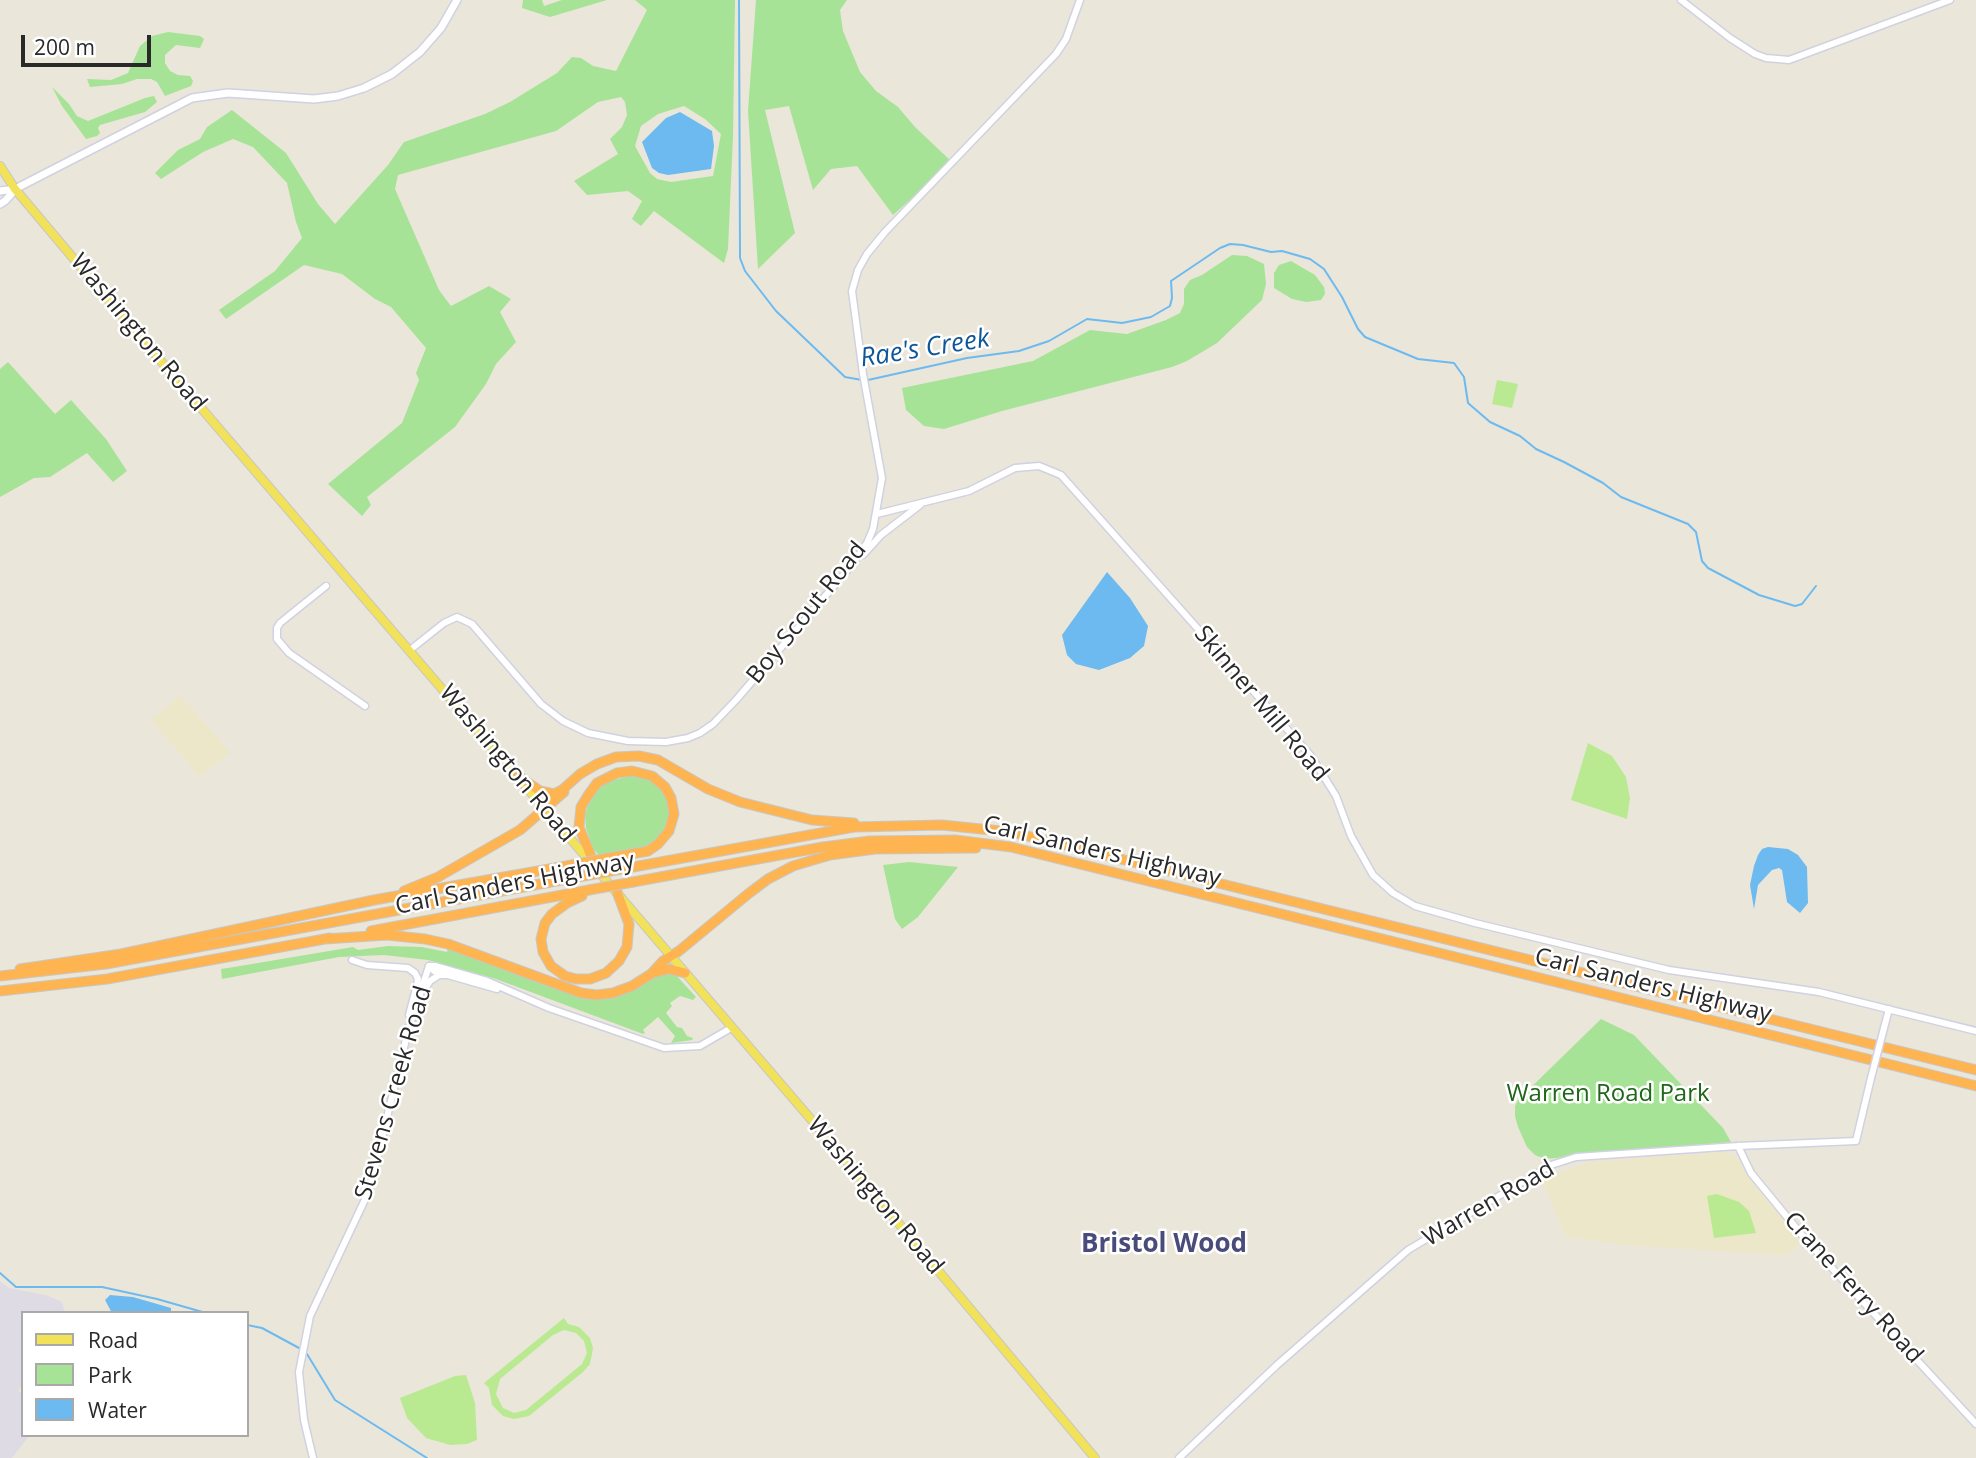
<!DOCTYPE html>
<style>
body{margin:0}
#map{position:relative;width:1976px;height:1458px;overflow:hidden;background:#ebe6da;font-family:"Open Sans",sans-serif}
canvas{display:block}
.legend{position:absolute;left:21px;top:1311px;width:228px;height:126px;box-sizing:border-box;background:#fff;border:2px solid #a9a9a9;margin:0;padding:9px 12px;list-style:none;font-size:21px;color:#292929}
.legend li{display:flex;align-items:center;gap:14px;height:35px}
.legend b{width:35px;border:2px solid #a9a9a9}
.scale{position:absolute;left:21px;top:35px;width:130px;height:32px;box-sizing:border-box;border:4px solid #292929;border-top:0;padding-left:9px;font-size:21px;line-height:24px;white-space:nowrap;color:#292929;-webkit-text-stroke:5px #fff;paint-order:stroke}
</style>
<div id="map">
<canvas width="1976" height="1458"></canvas>
<ul class="legend">
<li><b style="height:9px;background:#f1e25a"></b>Road</li>
<li><b style="height:19px;background:#a6e396"></b>Park</li>
<li><b style="height:19px;background:#6cbaef"></b>Water</li>
</ul>
<div class="scale">200 m</div>
</div>
<script>
const g = document.querySelector('canvas').getContext('2d');
g.lineJoin = 'round';
function fill(path, color) {
  g.fillStyle = color;
  g.fill(path, 'evenodd');
}
function poly(rows) {
  const path = new Path2D();
  for (const r of rows) {
    path.moveTo(r[0], r[1]);
    for (let i = 2; i < r.length; i += 2) path.lineTo(r[i], r[i + 1]);
  }
  return path;
}
function strokePath(path, color, width, dash) {
  g.strokeStyle = color;
  g.lineWidth = width;
  g.lineCap = dash ? 'butt' : 'round';
  g.setLineDash(dash || []);
  g.stroke(path);
}
function label(font, color, halo, rows, align = 'center') {
  g.font = font + ' "Open Sans",sans-serif';
  g.lineWidth = 5;
  g.setLineDash([]);
  g.textBaseline = 'middle';
  g.strokeStyle = halo;
  g.fillStyle = color;
  for (const [text, x, y, turn = 0] of rows) {
    g.save();
    g.translate(x, y);
    g.rotate((+turn || 0) * Math.PI / 180);
    g.textAlign = isNaN(turn) ? turn : align;
    if (halo) g.strokeText(text, 0, 0);
    g.fillText(text, 0, 0);
    g.restore();
  }
}
const industrial = poly([
 [0,1281,9,1288,46,1295,62,1302,65,1313,23,1313,23,1384,18,1391,23,1394,23,1435,30,1435,12,1458,0,1458]
]);
const education = poly([
 [180,695,231,753,199,776,151,720],
 [1726,1152,1739,1159,1743,1170,1801,1241,1792,1251,1782,1255,1751,1253,1624,1245,1568,1237,1564,1233,1542,1179,1593,1161]
]);
const green = poly([
 [523,0,542,0,544,6,562,0,607,0,550,17,522,8],
 [635,0,735,0,733,136,728,249,724,263,654,211,641,226,632,219,642,201,628,191,587,195,574,181,618,154,610,139,622,127,627,115,625,102,621,97,598,102,556,131,398,175,395,189,439,290,451,306,489,286,511,299,500,312,516,342,496,364,486,384,455,427,367,497,371,505,362,516,328,484,402,423,419,380,416,373,426,348,391,307,375,299,342,274,304,265,226,319,219,310,275,271,302,238,296,222,287,183,253,147,233,139,203,152,161,179,155,173,178,150,200,139,207,127,232,110,286,153,318,204,335,224,388,165,404,142,485,114,510,102,557,73,572,57,581,58,593,66,616,71,647,10],
 [684,106,705,119,721,134,713,176,671,182,657,179,650,173,635,146,641,126,658,114],
 [756,0,847,0,840,10,843,31,860,72,876,91,898,107,915,127,952,162,893,215,857,166,831,169,813,190,789,106,765,110,795,233,758,269,748,111],
 [168,32,200,36,204,39,200,48,176,45,165,55,165,63,170,71,178,75,190,76,193,81,191,86,165,96,157,82,151,79,137,79,122,84,90,87,87,79,111,80,128,73,140,46,152,36],
 [52,87,69,104,77,116,88,121,145,98,154,96,157,102,145,112,100,125,98,128,100,133,97,136,86,139,62,106],
 [1232,255,1247,256,1264,264,1266,284,1262,300,1217,343,1187,361,1172,367,1002,411,944,429,924,426,906,410,902,388,1033,361,1090,330,1127,334,1166,320,1180,313,1184,304,1184,289,1190,280,1202,275],
 [1291,261,1315,275,1324,287,1325,294,1321,300,1306,302,1292,299,1274,288,1274,273,1279,265],
 [8,362,55,414,71,400,106,439,127,471,113,482,87,453,50,477,34,478,0,497,0,369],
 [635,775,652,781,661,788,668,800,671,813,668,825,663,833,649,846,634,851,599,855,593,849,586,828,585,815,589,801,596,789,609,781],
 [909,862,958,867,918,917,902,929,895,919,883,865],
 [388,946,422,947,447,952,448,947,567,993,586,997,616,996,628,993,665,972,675,974,696,997,693,1000,680,996,670,1003,672,1006,666,1013,677,1027,682,1028,687,1036,693,1038,692,1040,671,1043,675,1036,658,1017,643,1030,645,1033,643,1034,496,979,428,960,384,955,339,957,222,979,221,969,234,967,353,947,358,950],
 [1601,1019,1634,1035,1723,1128,1731,1142,1545,1159,1535,1155,1527,1147,1518,1127,1515,1116,1515,1106,1518,1100]
]);
const pitch = poly([
 [1497,380,1518,384,1512,408,1492,404],
 [1588,743,1612,756,1626,777,1630,798,1627,819,1571,800],
 [1717,1194,1739,1202,1749,1211,1756,1233,1714,1238,1707,1196],
 [564,1318,568,1324,579,1327,590,1338,593,1348,590,1364,583,1372,529,1416,514,1419,503,1416,492,1405,489,1388,484,1383],
 [564,1330,576,1333,584,1341,587,1353,582,1364,526,1410,514,1413,503,1408,496,1394,500,1379,553,1335],
 [466,1375,475,1403,477,1440,467,1444,450,1445,426,1438,407,1418,400,1398,455,1376]
]);
const water = poly([
 [680,112,712,131,714,146,711,169,668,175,659,173,652,168,642,142,666,118],
 [1107,572,1130,598,1148,626,1144,646,1130,658,1099,670,1076,664,1067,655,1062,635],
 [1768,847,1788,849,1798,855,1807,867,1808,903,1800,913,1787,902,1782,870,1779,868,1772,870,1758,885,1754,909,1750,885,1754,866,1758,855,1762,849],
 [110,1295,133,1297,171,1308,171,1313,112,1313,105,1300]
]);
const stream = poly([
 [739,0,740,258,745,271,776,311,845,377,862,380],
 [868,380,967,358,1019,351,1049,341,1087,319,1122,323,1151,317,1170,306,1172,298,1171,281,1220,248,1230,244,1243,245,1271,252,1282,251,1310,259,1324,269,1342,297,1358,329,1365,337,1418,359,1454,363,1464,377,1468,403,1490,422,1520,436,1536,449,1564,462,1603,483,1621,497,1688,524,1696,532,1702,561,1708,568,1759,595,1795,606,1802,604,1816,586],
 [0,1273,16,1287,102,1287,157,1299,206,1313],
 [247,1325,262,1328,299,1348],
 [307,1354,335,1400,427,1458]
]);
const tertiary = poly([
 [1681,0,1730,38,1755,54,1766,58,1789,60,1950,0],
 [877,514,969,491,1015,468,1039,466,1061,475,1311,756,1336,796,1351,836,1373,875,1393,893,1415,906,1475,923,1669,970,1819,992,1976,1031],
 [863,555,881,535,920,505],
 [326,586,280,623,277,628,277,639,289,653,365,706],
 [410,650,444,623,457,617,472,624,541,704,563,721,588,733,628,741,666,742,688,738,700,733,713,724,736,700,851,566,867,543,873,529,882,478,863,374,852,291,858,270,867,254,885,232,1056,54,1066,39,1080,0],
 [352,960,367,965,408,968,415,973,418,979,417,985,409,1015],
 [429,966,435,966,487,981,549,1008,664,1048,700,1046,731,1028],
 [429,966,434,971,497,989],
 [424,990,430,981,439,975,445,975],
 [1884,1028,1889,1009],
 [1738,1146,1751,1173,1806,1240,1976,1424],
 [313,1458,304,1420,299,1372,310,1316,369,1191,408,1031,429,966],
 [1179,1458,1277,1365,1408,1250,1551,1165,1576,1157,1738,1146,1856,1141,1871,1078]
]);
const secondary = poly([
 [0,191,15,189,192,98,228,93,314,99,338,96,364,88,392,74,420,52,441,28,457,0],
 [0,204,5,201,15,190]
]);
const primary = poly([
 [0,166,15,189,100,290,833,1145,1095,1458]
]);
const motorway = poly([
 [517,775,540,791,554,794,562,790,580,774,597,764,616,757,639,756,658,760,708,789,740,802,812,820,854,823],
 [596,868,579,827,581,807,589,794,597,783,617,773,632,771,652,776,665,787,671,798,674,814,669,831,658,844,648,851,608,858],
 [622,869,854,827,942,825,1011,832,1976,1070],
 [633,882,823,847,870,841,955,840,1011,847,1976,1086],
 [404,891,438,877,520,830,564,792],
 [582,896,567,903,552,914,545,923,541,939,543,952,551,966,565,976,576,979,590,979,606,973,619,961,627,947,629,924,617,892],
 [371,931,589,890],
 [325,939,387,935,425,939,448,944,581,993,597,995,613,993,632,986,651,974,663,961,679,951,748,894,768,879,793,866,830,855,875,849,976,848],
 [20,969,121,954,374,900,572,865],
 [653,973,669,969,685,973],
 [0,976,106,964,578,877],
 [0,991,107,979,330,938]
]);
const tertiaryBridge = poly([
 [1871,1078,1884,1028]
]);
const motorwayBridge = poly([
 [572,865,608,858],
 [578,877,622,869],
 [589,890,633,882]
]);
const streetNames = [
 ["Washington Road",138,333,50],
 ["Boy Scout Road",807,613,-51],
 ["Skinner Mill Road",1261,704,50],
 ["Washington Road",507,764,50],
 ["Carl Sanders Highway",1102,852,13],
 ["Carl Sanders Highway",515,884,-11],
 ["Carl Sanders Highway",1653,986,14],
 ["Stevens Creek Road",394,1093,-74],
 ["Washington Road",875,1196,50],
 ["Warren Road",1489,1204,-30],
 ["Crane Ferry Road",1853,1288,48]
];
const parkNames = [
 ["Warren Road Park",1608,1094]
];
const waterNames = [
 ["Rae's Creek",925,349,-9]
];
const neighbourhoodNames = [
 ["Bristol Wood",1164,1245]
];
fill(industrial, '#dfdbe4');
fill(education, '#ede7c9');
fill(green, '#a6e396');
fill(pitch, '#b9ea92');
fill(water, '#6cbaef');
strokePath(stream, '#6cbaef', 2);
strokePath(tertiary, '#d0d1e2', 9);
strokePath(secondary, '#d0d1e2', 10);
strokePath(primary, '#c7c7c7', 10);
strokePath(motorway, '#c7c7c7', 11);
strokePath(tertiary, '#fff', 6);
strokePath(secondary, '#fff', 7);
strokePath(primary, '#f1e25a', 8);
strokePath(motorway, '#ffb452', 9);
strokePath(tertiaryBridge, '#d0d1e2', 9, []);
strokePath(motorwayBridge, '#c7c7c7', 11, []);
strokePath(tertiaryBridge, '#fff', 6);
strokePath(motorwayBridge, '#ffb452', 9);
label('24px', '#292929', '#fff', streetNames);
label('24px', '#1f6619', '#fff', parkNames);
label('italic 26px', '#0d5699', '#fff', waterNames);
label('bold 26px', '#494b7a', '#fff', neighbourhoodNames);
</script>
